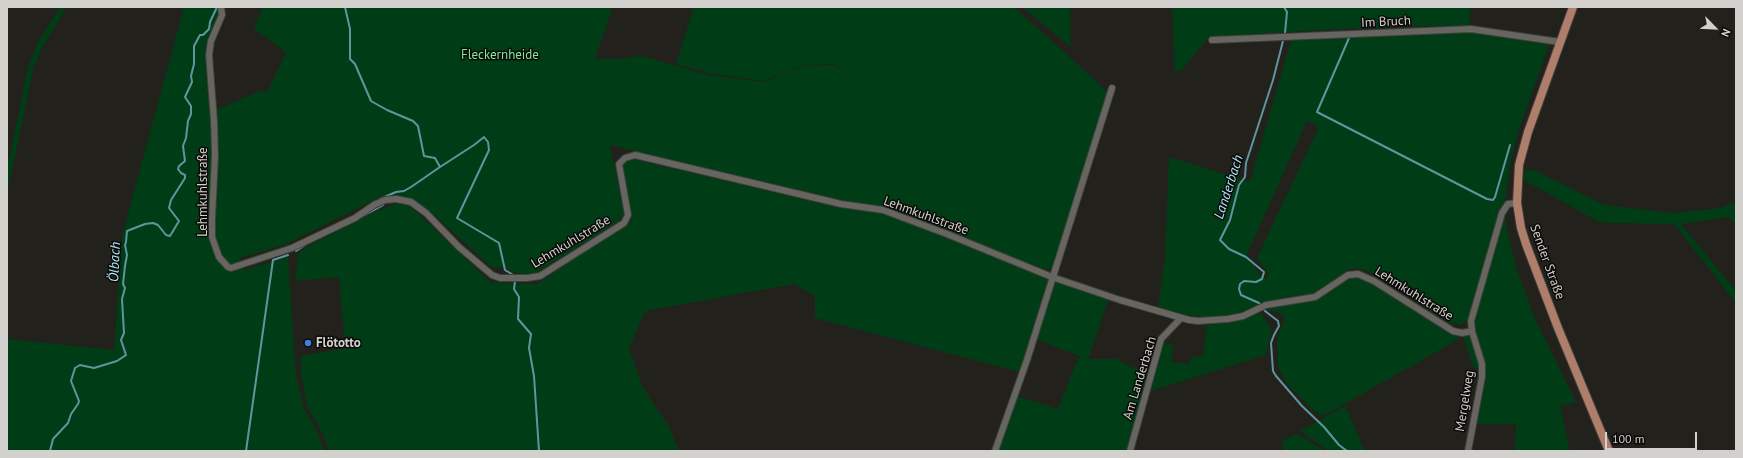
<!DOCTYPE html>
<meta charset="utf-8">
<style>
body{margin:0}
#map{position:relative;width:1743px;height:458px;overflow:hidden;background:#22211b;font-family:"PT Sans",sans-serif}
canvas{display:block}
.frame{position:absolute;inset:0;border:8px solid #d2d1cd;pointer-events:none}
.north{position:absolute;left:1695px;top:8px;width:40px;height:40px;-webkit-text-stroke:3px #0b0a08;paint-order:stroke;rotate:114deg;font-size:11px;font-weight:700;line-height:16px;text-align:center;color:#d2d1cd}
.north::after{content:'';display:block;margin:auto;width:14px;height:18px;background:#d2d1cd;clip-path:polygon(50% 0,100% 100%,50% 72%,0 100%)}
.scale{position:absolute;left:1605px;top:432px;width:92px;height:18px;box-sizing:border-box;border:2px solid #d2d1cd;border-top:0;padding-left:5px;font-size:12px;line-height:14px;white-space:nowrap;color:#d2d1cd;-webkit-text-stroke:3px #0b0a08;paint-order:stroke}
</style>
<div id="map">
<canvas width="1743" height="458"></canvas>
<div class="frame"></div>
<div class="north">N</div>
<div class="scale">100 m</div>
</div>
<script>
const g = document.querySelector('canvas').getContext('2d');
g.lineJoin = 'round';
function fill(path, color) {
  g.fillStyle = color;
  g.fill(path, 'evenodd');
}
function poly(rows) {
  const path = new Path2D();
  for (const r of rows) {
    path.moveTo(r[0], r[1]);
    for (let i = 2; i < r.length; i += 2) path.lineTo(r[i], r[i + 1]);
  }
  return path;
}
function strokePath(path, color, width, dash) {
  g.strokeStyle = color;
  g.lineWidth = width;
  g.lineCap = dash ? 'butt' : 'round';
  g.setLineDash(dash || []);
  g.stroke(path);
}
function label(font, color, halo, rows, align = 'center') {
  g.font = font + ' "PT Sans",sans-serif';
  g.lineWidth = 3;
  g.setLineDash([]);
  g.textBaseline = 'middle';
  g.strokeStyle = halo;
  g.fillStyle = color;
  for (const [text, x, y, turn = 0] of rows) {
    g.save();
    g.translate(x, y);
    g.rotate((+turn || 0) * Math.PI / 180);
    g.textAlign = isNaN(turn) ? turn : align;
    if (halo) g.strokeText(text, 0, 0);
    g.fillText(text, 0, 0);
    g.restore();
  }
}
const green = poly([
 [60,7,67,7,42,47,33,70,7,194,7,169,28,68,37,44],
 [184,7,220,7,219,14,209,40,211,109,219,109,260,91,268,91,286,52,254,29,263,7,613,7,595,59,616,59,642,56,707,75,763,82,805,66,834,65,851,77,834,64,805,65,763,81,708,73,676,64,694,7,1014,7,1093,78,1107,92,1087,161,1052,269,1045,266,1051,269,1044,269,884,208,842,200,610,145,624,213,619,221,534,274,522,275,505,268,491,267,431,212,408,197,384,195,286,244,240,258,244,270,288,257,296,375,304,408,318,433,324,451,7,451,7,339,114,350,122,236],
 [1022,7,1070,7,1071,47],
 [1172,7,1470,7,1470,26,1409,26,1286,32,1209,37,1181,71,1175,71],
 [1470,32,1549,45,1519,129,1510,164,1505,203,1500,209,1469,320,1460,325,1455,322,1453,325,1368,271,1354,268,1346,271,1313,295,1284,297,1241,312,1213,318,1181,314,1158,308,1165,256,1169,157,1250,182,1291,40],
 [1307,121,1319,127,1257,258,1268,273,1267,278,1261,277,1247,254],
 [632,159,840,208,883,213,945,236,1049,279,1020,372,815,318,815,296,794,284,645,311,629,349,642,386,669,427,679,451,329,451,321,430,307,407,301,372,301,356,345,348,339,277,295,281,298,255,306,247,377,211,396,204,410,206,490,282,537,284,632,220,622,165],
 [1525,170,1534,170,1604,205,1674,213,1720,208,1736,202,1736,225,1729,217,1681,224,1736,291,1736,303,1674,224,1607,223,1597,221,1524,180],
 [1505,212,1506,225,1516,267,1534,317,1576,402,1560,406,1570,451,1515,451,1516,424,1476,424,1483,394,1485,364,1475,329,1474,321],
 [1353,277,1365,279,1451,334,1456,335,1459,339,1323,416,1314,411,1287,384,1278,366,1277,345,1278,336,1285,319,1282,315,1276,311,1267,311,1265,308,1315,300],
 [1059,281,1109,298,1088,359,1118,359,1128,366,1149,372,1129,451,997,451,1017,396,1058,409,1078,358,1084,358,1036,339,1053,285],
 [1260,312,1272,330,1266,355,1150,391,1163,342,1173,345,1171,362,1190,364,1191,356,1203,357,1207,325,1243,318],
 [1471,335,1480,364,1480,369,1474,368,1463,337],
 [1345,406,1365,451,1329,451,1300,431],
 [1297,434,1325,451,1283,451,1283,440]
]);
const stream = poly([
 [345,7,350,29,350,59,355,64,371,101,387,110,413,121,418,126,424,156,435,158,440,167,411,187,404,191,396,192,380,199],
 [1284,7,1287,12,1285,33,1273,80,1246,163,1245,177,1239,185,1230,220,1220,240,1229,249,1246,257,1264,272,1262,279,1256,282,1244,281,1240,284,1239,289,1241,295,1259,303,1265,311,1278,321,1279,326,1274,335,1271,343,1273,371,1276,376,1302,406,1324,427,1339,445,1347,451],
 [1349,38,1317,112,1487,199,1493,200,1495,197,1510,145],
 [440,167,474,145,484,137,488,142,489,150,457,218,499,243,505,270,515,276],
 [359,218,383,205],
 [296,251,305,245],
 [515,281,514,289,519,297,518,319,531,334,529,348,534,376,539,451],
 [50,451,53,439,68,423,71,414,78,404,79,401,71,381,75,368,80,365,94,368,117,361,126,355,121,340,124,333,122,299,125,288,123,284,125,266,127,255,125,245,126,242,127,231,145,224,153,223,158,225,166,235,170,236,179,221,169,208,171,200,185,178,185,175,181,173,178,169,179,166,185,161,183,146,186,138,188,121,191,114,191,106,185,97,192,82,191,76,194,64,194,46,200,35,203,35,209,29,210,22,217,7],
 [246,451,273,260,288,255]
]);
const minor = poly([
 [221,7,222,15,211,41,209,55,214,121,215,156,212,219,212,237,219,257,228,267,231,268,292,248,355,218,374,205,385,200,396,199,411,202,426,213,459,247,492,275,500,278,527,278,540,276,624,223,628,215,619,164,625,158,635,155,841,204,883,210,947,234,1052,277,1120,300,1189,320,1198,321,1228,319,1243,316,1266,305,1315,297,1348,275,1358,274,1374,281,1453,331,1462,333,1472,331],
 [1212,40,1471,29,1560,42],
 [995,451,1027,360,1112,88],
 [1130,451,1161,339,1181,318],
 [1468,451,1482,377,1482,364,1472,331,1471,321,1502,213,1508,204,1517,203]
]);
const major = poly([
 [1573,7,1528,132,1519,165,1517,203,1521,228,1526,244,1558,328,1609,451]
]);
const markers = [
 [308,343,4,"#3f7fe0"]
];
const streetNames = [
 ["Im Bruch",1386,22,-3],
 ["Lehmkuhlstraße",203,192,-90],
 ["Lehmkuhlstraße",926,216,20],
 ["Lehmkuhlstraße",571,242,-31],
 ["Sender Straße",1547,262,70],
 ["Lehmkuhlstraße",1414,294,32],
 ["Am Landerbach",1140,378,-73],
 ["Mergelweg",1465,401,-81]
];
const parkNames = [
 ["Fleckernheide",500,55]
];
const poiNames = [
 ["Flötotto",316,343]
];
const waterNames = [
 ["Landerbach",1229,187,-72],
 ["Ölbach",115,262,-87]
];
fill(green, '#003d16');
strokePath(stream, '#6095a0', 2);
strokePath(minor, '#3f3e3a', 8);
strokePath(major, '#3f3e3a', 10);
strokePath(minor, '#66655f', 6);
strokePath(major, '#af7e6a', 8);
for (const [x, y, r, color] of markers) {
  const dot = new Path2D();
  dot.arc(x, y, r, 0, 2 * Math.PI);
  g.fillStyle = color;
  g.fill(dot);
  strokePath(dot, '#0b0a08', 1.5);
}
label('13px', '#d2d1cd', '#0b0a08', streetNames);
label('13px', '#7ded95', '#0b0a08', parkNames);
label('bold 13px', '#d2d1cd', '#0b0a08', poiNames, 'left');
label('italic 14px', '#ace8f7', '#0b0a08', waterNames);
</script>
